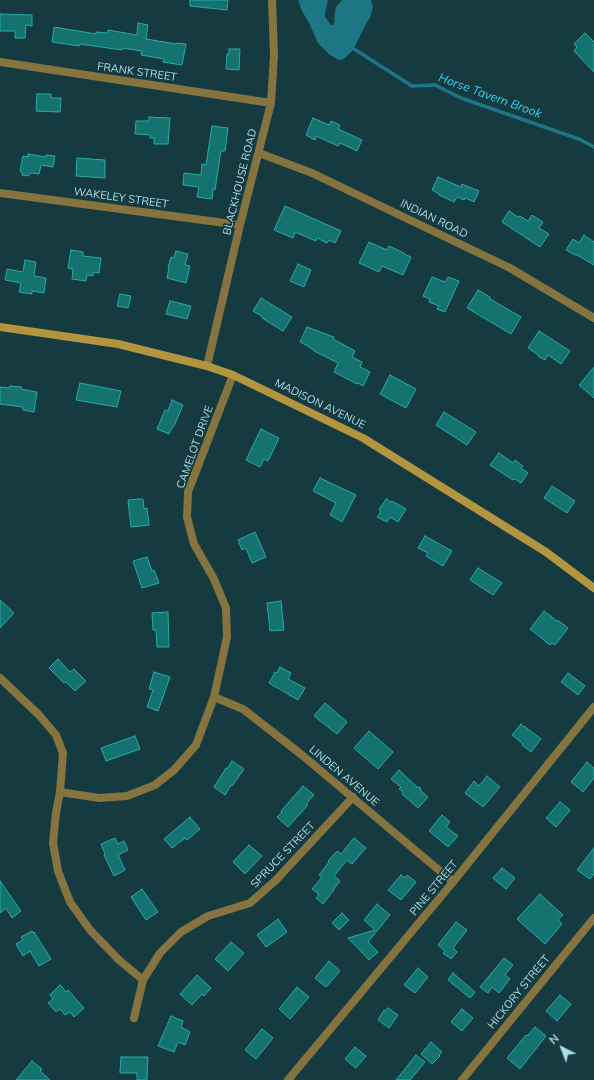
<!DOCTYPE html>
<style>
body{margin:0}
#map{position:relative;width:594px;height:1080px;overflow:hidden;background:#153a40;font-family:Mulish,sans-serif}
canvas{display:block}
.north{position:absolute;left:542px;top:1028px;width:40px;height:40px;-webkit-text-stroke:3px #153a40;paint-order:stroke;rotate:318deg;font-size:11px;font-weight:700;line-height:16px;text-align:center;color:#acdfe8}
.north::after{content:'';display:block;margin:auto;width:14px;height:18px;background:#acdfe8;clip-path:polygon(50% 0,100% 100%,50% 72%,0 100%)}
</style>
<div id="map">
<canvas width="594" height="1080"></canvas>
<div class="north">N</div>
</div>
<script>
const g = document.querySelector('canvas').getContext('2d');
g.lineJoin = 'round';
function fill(path, color) {
  g.fillStyle = color;
  g.fill(path, 'evenodd');
}
function poly(rows) {
  const path = new Path2D();
  for (const r of rows) {
    path.moveTo(r[0], r[1]);
    for (let i = 2; i < r.length; i += 2) path.lineTo(r[i], r[i + 1]);
  }
  return path;
}
function strokePath(path, color, width, dash) {
  g.strokeStyle = color;
  g.lineWidth = width;
  g.lineCap = dash ? 'butt' : 'round';
  g.setLineDash(dash || []);
  g.stroke(path);
}
function label(font, color, halo, rows, align = 'center') {
  g.font = font + ' Mulish,sans-serif';
  g.lineWidth = 3.5;
  g.setLineDash([]);
  g.textBaseline = 'middle';
  g.strokeStyle = halo;
  g.fillStyle = color;
  for (const [text, x, y, turn = 0] of rows) {
    g.save();
    g.translate(x, y);
    g.rotate((+turn || 0) * Math.PI / 180);
    g.textAlign = isNaN(turn) ? turn : align;
    if (halo) g.strokeText(text, 0, 0);
    g.fillText(text, 0, 0);
    g.restore();
  }
}
const water = poly([
 [298,0,328,0,325,12,325,17,331,25,333,25,334,23,335,12,336,7,342,0,371,0,373,7,370,18,367,22,353,50,344,59,339,60,330,55,318,43,309,23,302,11]
]);
const stream = poly([
 [351,47,412,86,435,85,461,98,579,139,594,147]
]);
const building = poly([
 [190,0,228,0,227,10,190,6,190,0],
 [0,14,32,15,32,26,26,25,25,38,15,38,15,31,0,31,0,14],
 [138,23,148,25,146,39,176,44,177,43,186,44,182,65,163,62,164,59,141,55,142,51,122,48,122,50,80,44,79,46,52,42,54,27,96,34,96,32,108,33,108,30,137,35,138,23],
 [585,33,594,42,594,72,574,51,577,47,574,44,585,33],
 [229,49,240,49,239,70,226,69,227,54,229,54,229,49],
 [37,94,51,94,51,98,61,98,60,112,36,111,37,94],
 [149,117,170,118,168,144,154,144,154,138,150,138,150,135,135,134,136,121,149,121,149,117],
 [313,118,329,125,331,121,340,125,338,129,362,140,357,151,340,143,338,146,316,136,315,140,306,135,313,118],
 [212,126,228,128,225,151,221,151,215,190,213,189,212,199,197,197,199,187,183,185,184,173,201,175,202,164,206,165,212,126],
 [28,154,46,157,46,155,55,156,53,167,41,165,39,174,31,173,28,176,22,175,22,172,20,171,23,156,28,157,28,154],
 [77,158,105,160,105,178,76,176,77,158],
 [438,177,461,187,462,184,479,191,474,202,465,198,464,200,457,197,454,202,439,195,439,194,432,190,438,177],
 [285,206,341,231,335,243,329,240,327,243,317,238,316,241,295,232,293,238,274,230,285,206],
 [509,211,518,217,520,216,528,221,532,215,543,222,539,228,549,234,540,247,502,222,509,211],
 [584,235,594,242,594,265,577,255,575,255,566,250,573,239,579,243,584,235],
 [369,242,387,250,389,246,404,253,404,254,411,257,403,275,382,266,379,272,359,263,369,242],
 [71,250,83,252,83,256,101,258,99,273,93,272,93,276,87,275,86,281,72,279,73,269,68,268,71,250],
 [176,251,188,254,185,265,190,266,186,283,167,278,169,268,168,268,171,257,174,258,176,251],
 [25,260,36,262,34,276,46,278,44,293,32,291,32,294,19,292,21,283,5,280,7,269,23,272,25,260],
 [298,264,311,270,304,287,290,281,298,264],
 [432,277,445,282,448,277,459,281,445,312,437,309,439,306,429,302,430,299,423,296,432,277],
 [478,290,490,297,490,299,521,317,511,334,467,308,478,290],
 [120,294,131,296,128,308,117,306,120,294],
 [261,298,292,317,283,331,262,318,263,317,253,311,261,298],
 [170,301,191,306,187,319,166,314,170,301],
 [307,327,334,337,333,339,355,351,352,357,362,362,360,367,370,372,363,386,358,383,357,384,334,372,338,363,314,351,314,350,310,348,310,347,300,342,307,327],
 [539,331,570,351,561,364,548,355,545,360,538,356,538,355,528,348,539,331],
 [594,367,594,398,579,385,594,367],
 [390,375,416,389,406,408,380,394,390,375],
 [80,383,121,391,117,407,76,400,80,383],
 [10,386,21,387,21,389,37,392,34,412,23,410,23,407,0,404,0,387,8,388,10,386],
 [172,400,183,405,174,426,173,426,169,434,157,429,165,410,168,411,172,400],
 [444,412,476,432,467,445,436,425,444,412],
 [261,429,279,438,268,461,264,459,260,467,246,460,261,429],
 [499,453,513,463,515,460,523,466,521,468,528,473,521,483,515,479,513,480,490,465,499,453],
 [320,478,356,495,342,522,330,515,336,503,313,491,320,478],
 [552,486,575,501,567,513,544,498,552,486],
 [139,499,143,499,144,509,147,508,149,525,131,527,128,500,139,499],
 [386,499,391,502,392,501,406,509,398,522,390,517,387,522,377,517,381,511,379,510,386,499],
 [255,532,266,557,252,563,246,548,242,550,238,540,255,532],
 [425,536,452,551,443,566,426,556,428,553,418,548,425,536],
 [147,557,152,571,154,570,159,583,142,588,133,561,147,557],
 [478,568,502,583,493,595,470,580,478,568],
 [0,600,14,613,0,628,0,600],
 [281,601,284,630,270,631,267,603,281,601],
 [544,611,557,621,559,621,568,628,555,645,552,643,550,645,530,629,544,611],
 [168,612,169,647,157,647,156,630,153,630,152,613,168,612],
 [58,659,70,672,74,669,86,681,75,691,66,682,64,683,49,668,58,659],
 [280,667,291,673,288,679,305,688,298,700,269,683,275,672,277,673,280,667],
 [154,672,170,677,158,711,147,707,153,690,149,689,154,672],
 [568,673,585,686,578,695,561,682,568,673],
 [325,703,347,722,337,734,314,716,325,703],
 [521,724,524,727,524,726,541,739,531,752,522,745,523,744,512,735,521,724],
 [369,731,393,752,378,769,354,748,369,731],
 [135,736,140,749,106,761,101,748,135,736],
 [232,761,244,769,232,786,231,785,225,795,214,787,226,768,228,768,232,761],
 [587,762,594,768,594,778,583,792,571,782,587,762],
 [399,770,418,788,420,787,421,791,428,797,418,808,402,794,403,792,399,789,401,787,391,779,399,770],
 [487,776,500,787,483,807,465,793,474,781,479,786,487,776],
 [303,786,314,795,307,803,307,806,288,827,277,817,282,812,281,811,303,786],
 [560,802,570,810,556,827,546,818,560,802],
 [442,815,450,822,446,827,458,836,448,847,429,831,442,815],
 [190,817,200,829,187,840,185,838,172,848,164,839,190,817],
 [115,838,118,844,124,841,128,850,118,855,125,870,114,876,104,855,105,854,101,844,115,838],
 [354,838,366,848,352,864,347,860,334,876,340,881,333,890,334,890,323,904,316,898,319,894,312,889,322,877,319,875,329,862,328,861,337,851,341,854,354,838],
 [249,845,262,856,245,874,233,862,249,845],
 [594,848,594,874,590,879,577,870,594,848],
 [502,868,515,878,506,889,493,878,502,868],
 [401,875,405,878,407,875,416,882,401,900,388,890,401,875],
 [0,881,21,911,12,918,6,908,0,913,0,881],
 [142,889,158,912,146,920,131,897,142,889],
 [540,894,563,915,558,920,562,924,545,944,517,919,540,894],
 [377,904,390,915,368,942,378,952,369,960,348,938,375,930,364,920,377,904],
 [342,913,349,920,339,930,332,923,342,913],
 [278,919,287,932,266,947,257,935,278,919],
 [456,922,467,930,453,948,457,952,451,959,443,953,445,951,438,945,456,922],
 [32,931,33,933,34,932,51,959,39,966,30,951,23,956,16,944,23,940,21,937,32,931],
 [231,942,244,953,228,971,215,959,231,942],
 [504,958,513,965,505,975,510,979,499,993,492,987,488,993,480,987,504,958],
 [329,961,340,971,326,987,315,978,329,961],
 [418,968,428,977,415,993,404,985,418,968],
 [453,973,475,992,470,998,448,980,453,973],
 [197,975,211,988,204,996,202,994,192,1005,180,994,197,975],
 [60,985,66,992,68,990,84,1008,74,1017,70,1012,65,1015,60,1009,56,1012,48,1003,53,999,50,995,60,985],
 [297,987,309,997,290,1019,279,1009,297,987],
 [560,995,571,1004,557,1021,546,1011,560,995],
 [388,1008,398,1015,389,1028,378,1020,384,1010,385,1011,388,1008],
 [462,1009,473,1018,462,1031,451,1022,462,1009],
 [171,1016,183,1021,181,1027,190,1032,185,1045,178,1042,174,1052,158,1046,171,1016],
 [535,1027,546,1036,520,1069,507,1058,526,1035,527,1036,535,1027],
 [262,1029,273,1038,256,1059,245,1050,262,1029],
 [431,1042,442,1052,439,1055,440,1056,432,1064,421,1054,431,1042],
 [355,1047,366,1056,356,1068,345,1059,355,1047],
 [416,1055,425,1062,410,1080,396,1080,416,1055],
 [121,1057,148,1057,147,1080,137,1080,137,1073,120,1073,121,1057],
 [32,1061,42,1069,40,1071,50,1080,16,1080,32,1061]
]);
const street = poly([
 [0,62,271,103],
 [259,153,312,173,510,268,594,318],
 [0,193,240,225],
 [207,366,240,225,271,103,274,55,272,0],
 [0,678,39,715,56,735,63,753,60,792,56,813,53,843,58,871,70,902,90,930,119,960,143,980],
 [214,697,243,709,302,755,453,882],
 [60,792,99,798,127,796,155,785,174,770,196,745,214,697,227,637,226,608,214,579,194,544,187,517,188,492,233,375],
 [134,1018,143,980,160,953,181,932,208,916,250,903,276,880,353,797],
 [288,1080,453,882,594,707],
 [462,1080,594,918]
]);
const secondary = poly([
 [0,327,118,344,207,366,233,375,363,438,546,552,594,588]
]);
const streetNames = [
 ["FRANK STREET",137,72,8],
 ["BLACKHOUSE ROAD",240,182,-76],
 ["WAKELEY STREET",121,198,8],
 ["INDIAN ROAD",434,219,26],
 ["MADISON AVENUE",320,404,26],
 ["CAMELOT DRIVE",195,447,-70],
 ["LINDEN AVENUE",344,776,40],
 ["SPRUCE STREET",283,855,-46],
 ["PINE STREET",434,888,-50],
 ["HICKORY STREET",519,992,-51]
];
const waterNames = [
 ["Horse Tavern Brook",490,96,20]
];
fill(water, '#1c7683');
strokePath(stream, '#1c7683', 3.5);
fill(building, '#15736f');
strokePath(building, '#28aba5', 1);
strokePath(street, '#857340', 8);
strokePath(secondary, '#b3953f', 8);
label('11px', '#acdfe8', '#153a40', streetNames);
label('italic 12px', '#30d9f1', '#153a40', waterNames);
</script>
